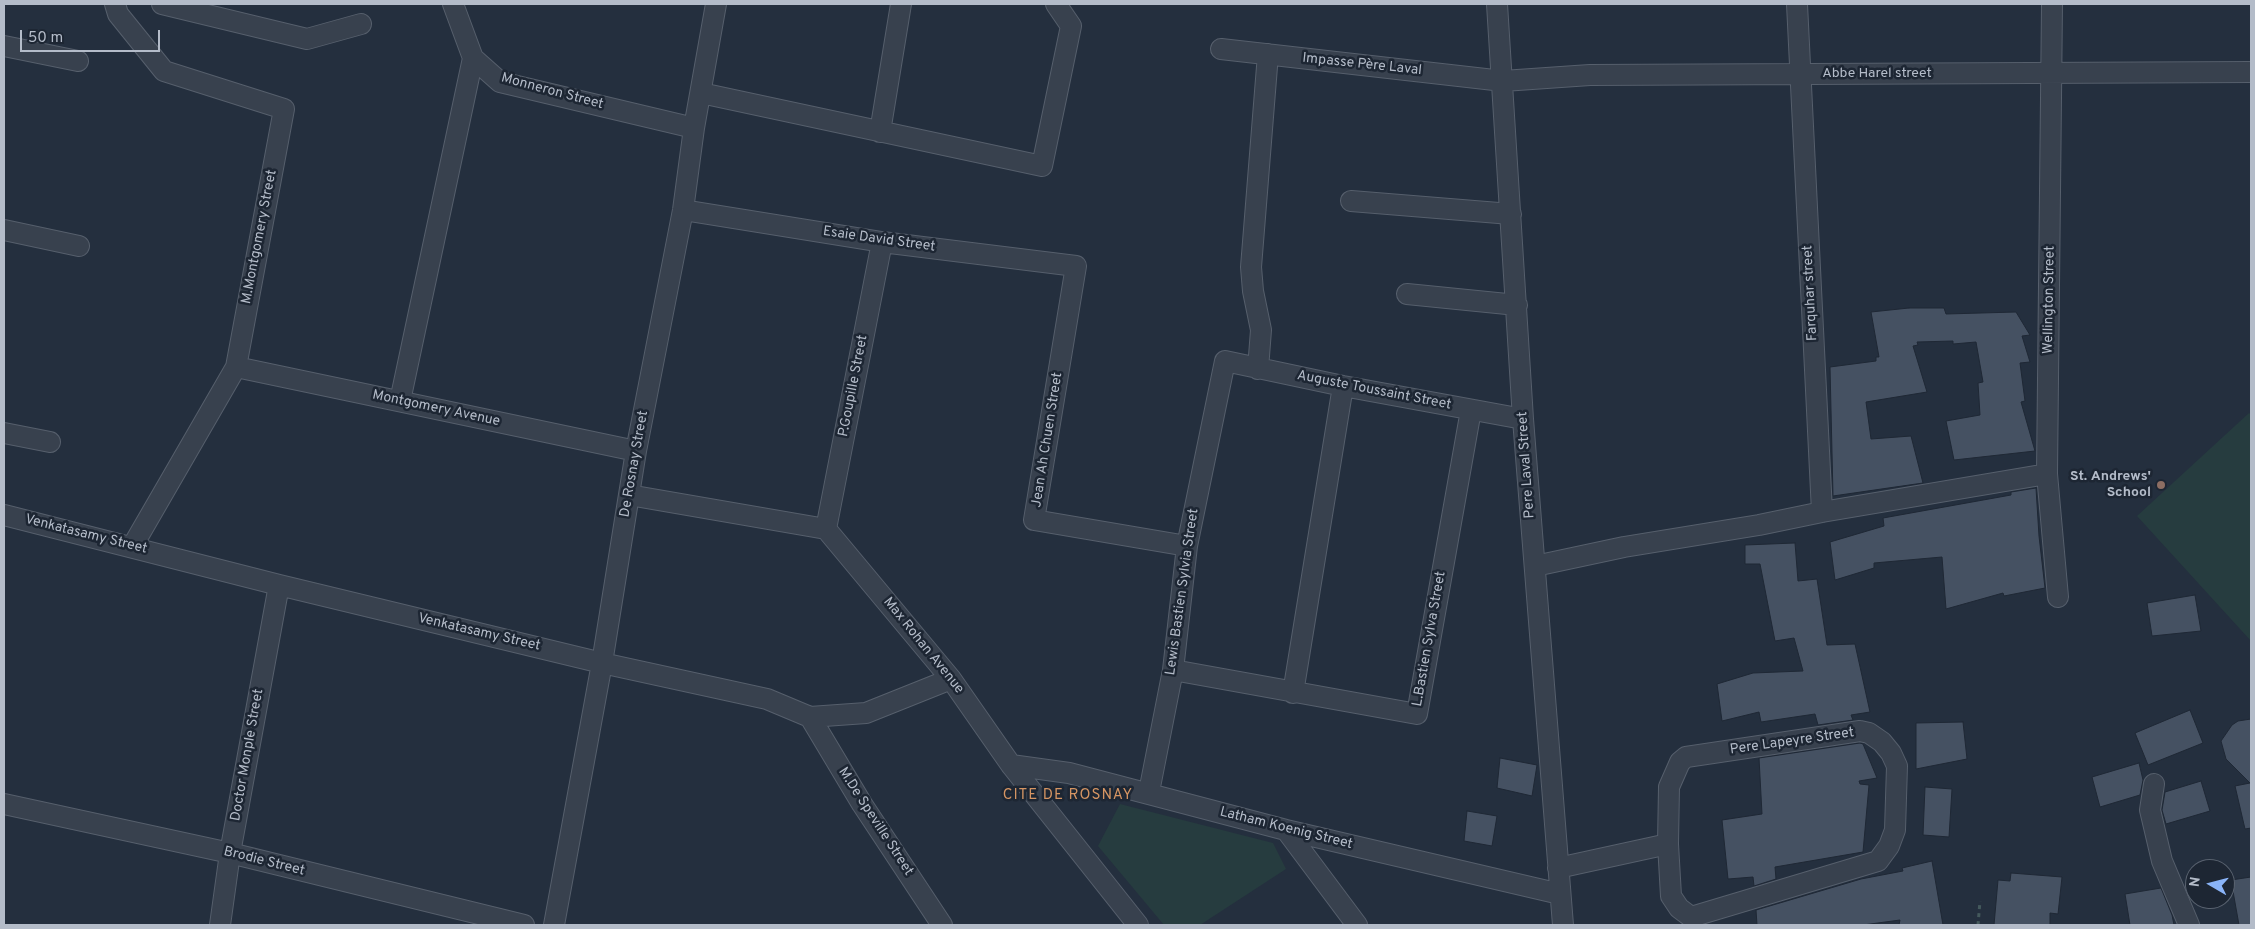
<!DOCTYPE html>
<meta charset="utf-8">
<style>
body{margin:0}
#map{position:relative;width:2255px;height:929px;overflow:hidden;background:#242f3e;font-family:Overpass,sans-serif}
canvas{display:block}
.frame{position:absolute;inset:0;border:5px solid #b4bcc9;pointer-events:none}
.north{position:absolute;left:2185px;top:859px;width:50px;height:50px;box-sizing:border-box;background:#1d2633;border:1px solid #59626f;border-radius:50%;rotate:278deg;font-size:14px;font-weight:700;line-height:20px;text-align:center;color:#b4bcc9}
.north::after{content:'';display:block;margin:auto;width:18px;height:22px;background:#8ab4f8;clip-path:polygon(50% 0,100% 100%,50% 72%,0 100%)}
.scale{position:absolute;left:20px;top:30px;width:140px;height:22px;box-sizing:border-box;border:2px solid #b4bcc9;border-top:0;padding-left:6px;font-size:15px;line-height:18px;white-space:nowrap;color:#b4bcc9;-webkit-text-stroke:4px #1d2633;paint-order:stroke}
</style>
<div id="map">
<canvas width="2255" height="929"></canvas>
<div class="frame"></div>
<div class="north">N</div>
<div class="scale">50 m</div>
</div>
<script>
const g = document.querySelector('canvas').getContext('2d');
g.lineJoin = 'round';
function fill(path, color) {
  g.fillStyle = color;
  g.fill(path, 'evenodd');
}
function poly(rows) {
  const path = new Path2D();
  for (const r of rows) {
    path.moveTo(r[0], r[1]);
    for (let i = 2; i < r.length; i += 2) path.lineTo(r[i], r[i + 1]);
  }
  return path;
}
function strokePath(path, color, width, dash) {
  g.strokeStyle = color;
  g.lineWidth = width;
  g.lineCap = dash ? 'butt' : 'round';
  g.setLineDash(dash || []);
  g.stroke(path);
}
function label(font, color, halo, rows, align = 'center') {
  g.font = font + ' Overpass,sans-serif';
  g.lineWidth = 5;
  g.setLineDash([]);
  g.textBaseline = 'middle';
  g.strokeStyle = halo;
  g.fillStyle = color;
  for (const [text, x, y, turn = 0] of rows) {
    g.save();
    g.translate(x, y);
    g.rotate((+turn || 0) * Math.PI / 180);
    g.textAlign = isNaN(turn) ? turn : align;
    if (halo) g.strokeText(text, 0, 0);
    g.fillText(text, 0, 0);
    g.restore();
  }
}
const green = poly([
 [2249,413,2251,415,2251,641,2137,516],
 [1120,804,1273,843,1286,869,1200,925,1164,925,1098,846]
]);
const building = poly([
 [1909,308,1944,308,1946,314,2016,312,2030,335,2022,336,2030,362,2020,363,2025,401,2021,402,2035,451,1954,460,1946,421,1980,415,1978,383,1983,382,1976,342,1953,344,1953,341,1917,342,1918,345,1913,346,1927,392,1866,402,1871,439,1911,436,1923,483,1833,496,1830,367,1876,361,1876,357,1879,357,1871,312,1909,308],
 [2036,488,2039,536,2045,588,2004,596,2003,593,1946,609,1942,557,1874,563,1874,568,1835,580,1830,542,1884,526,1883,518,2011,495,2011,492,2036,488],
 [1795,543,1798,581,1817,579,1827,645,1855,644,1870,712,1851,715,1853,720,1818,725,1815,714,1761,722,1759,712,1722,721,1717,684,1753,673,1803,671,1794,638,1775,641,1760,564,1745,564,1745,545,1795,543],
 [2195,595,2201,631,2152,636,2147,603,2195,595],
 [2190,710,2203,743,2148,765,2135,733,2190,710],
 [2251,719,2251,828,2245,829,2235,786,2250,783,2226,759,2221,741,2232,725,2238,721,2251,719],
 [1963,722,1967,759,1916,769,1916,723,1963,722],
 [1860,743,1863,744,1877,778,1859,781,1860,784,1869,785,1863,852,1775,867,1776,879,1754,886,1753,877,1728,879,1722,820,1762,814,1759,758,1860,743],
 [1500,758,1537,765,1532,796,1497,788,1500,758],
 [2139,763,2143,780,2140,795,2100,807,2092,777,2139,763],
 [2201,781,2210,811,2166,824,2162,810,2165,792,2201,781],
 [1925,787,1952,789,1949,837,1923,835,1925,787],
 [1467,811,1497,816,1492,846,1464,841,1467,811],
 [1932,861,1943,925,1899,925,1900,920,1863,925,1757,925,1756,910,1861,879,1903,871,1902,868,1932,861],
 [2011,873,2062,877,2058,914,2050,913,2050,925,1994,925,1998,880,2010,881,2011,873],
 [2251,877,2251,925,2239,925,2231,880,2251,877],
 [2161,888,2172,915,2174,925,2130,925,2125,894,2161,888]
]);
const path = poly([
 [1978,925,1980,901]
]);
const minor = poly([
 [115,4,118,14,164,71,284,109,236,367,132,547],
 [162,4,307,39,361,24],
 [453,4,473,58,500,82,694,128],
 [1497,4,1523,419,1563,925],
 [1797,4,1822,512],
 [2052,4,2047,474,2058,597],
 [4,46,78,61],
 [1221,49,1503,81,1590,75,2251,72],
 [701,93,1042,166,1071,26,1056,4],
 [880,132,901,4],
 [1351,201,1511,214],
 [683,210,882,242,1076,266,1034,520,1187,546],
 [4,230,79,246],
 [1407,294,1517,305],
 [236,367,636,451],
 [1258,369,1261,330,1253,291,1251,267,1268,54],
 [400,401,473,58],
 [4,433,50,442],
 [629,495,826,529,951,679,1011,765,1138,925],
 [4,515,279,585,602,663,767,699,810,717,866,713,951,679],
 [826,529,882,242],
 [1535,566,1624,547,1759,525,1822,512,2047,474],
 [1173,670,1417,714,1471,410],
 [1293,693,1343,386],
 [810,717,862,804,942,925],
 [1860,731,1869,733,1882,742,1891,753,1897,766,1895,830,1889,846,1878,861,1691,917,1679,908,1671,896,1668,844,1669,787,1680,762,1686,757,1860,731],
 [1011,765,1069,773,1286,830,1560,894],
 [2154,784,2150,810,2162,861,2189,925],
 [1149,792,1173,670,1187,546,1225,361,1343,386,1523,419],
 [4,804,230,853,524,925],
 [1286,830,1357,925],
 [1558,868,1668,844],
 [220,925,230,853,279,585],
 [554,925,602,663,636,451,683,210,694,128,716,4]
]);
const markers = [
 [2161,485,5,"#8d6e63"]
];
const streetNames = [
 ["Impasse Père Laval",1362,65,6],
 ["Abbe Harel street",1877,74],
 ["Monneron Street",552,92,15],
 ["M.Montgomery Street",260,237,-79],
 ["Esaie David Street",879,240,8],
 ["Farquhar street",1811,293,-93],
 ["Wellington Street",2050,300,-89],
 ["P.Goupille Street",854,386,-79],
 ["Auguste Toussaint Street",1374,391,11],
 ["Montgomery Avenue",436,409,12],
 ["Jean Ah Chuen Street",1048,440,-81],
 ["De Rosnay Street",635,464,-80],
 ["Pere Laval Street",1527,465,-94],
 ["Venkatasamy Street",86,535,14],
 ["Lewis Bastien Sylvia Street",1183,592,-82],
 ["Venkatasamy Street",479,633,13],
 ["L.Bastien Sylva Street",1430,639,-80],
 ["Max Rohan Avenue",923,646,51],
 ["Pere Lapeyre Street",1792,742,-8],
 ["Doctor Monple Street",248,755,-80],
 ["M.De Speville Street",875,822,57],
 ["Latham Koenig Street",1286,829,14],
 ["Brodie Street",264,862,14]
];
const poiNames = [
 ["St. Andrews'",2151,477],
 ["School",2151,493]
];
const neighbourhoodNames = [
 ["CITE DE ROSNAY",1068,796]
];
fill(green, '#263c3f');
fill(building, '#455162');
strokePath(building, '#1f2835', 1);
strokePath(minor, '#565f6c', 22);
strokePath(path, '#44595c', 3, [4, 4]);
strokePath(minor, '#38414e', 20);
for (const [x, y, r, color] of markers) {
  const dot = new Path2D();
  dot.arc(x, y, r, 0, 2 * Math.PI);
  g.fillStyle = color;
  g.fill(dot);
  strokePath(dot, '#1d2633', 2);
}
label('14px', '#b4bcc9', '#1d2633', streetNames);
label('bold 14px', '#b4bcc9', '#1d2633', poiNames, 'right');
g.letterSpacing = '1px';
label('15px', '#d59563', '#1d2633', neighbourhoodNames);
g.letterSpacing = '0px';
</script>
